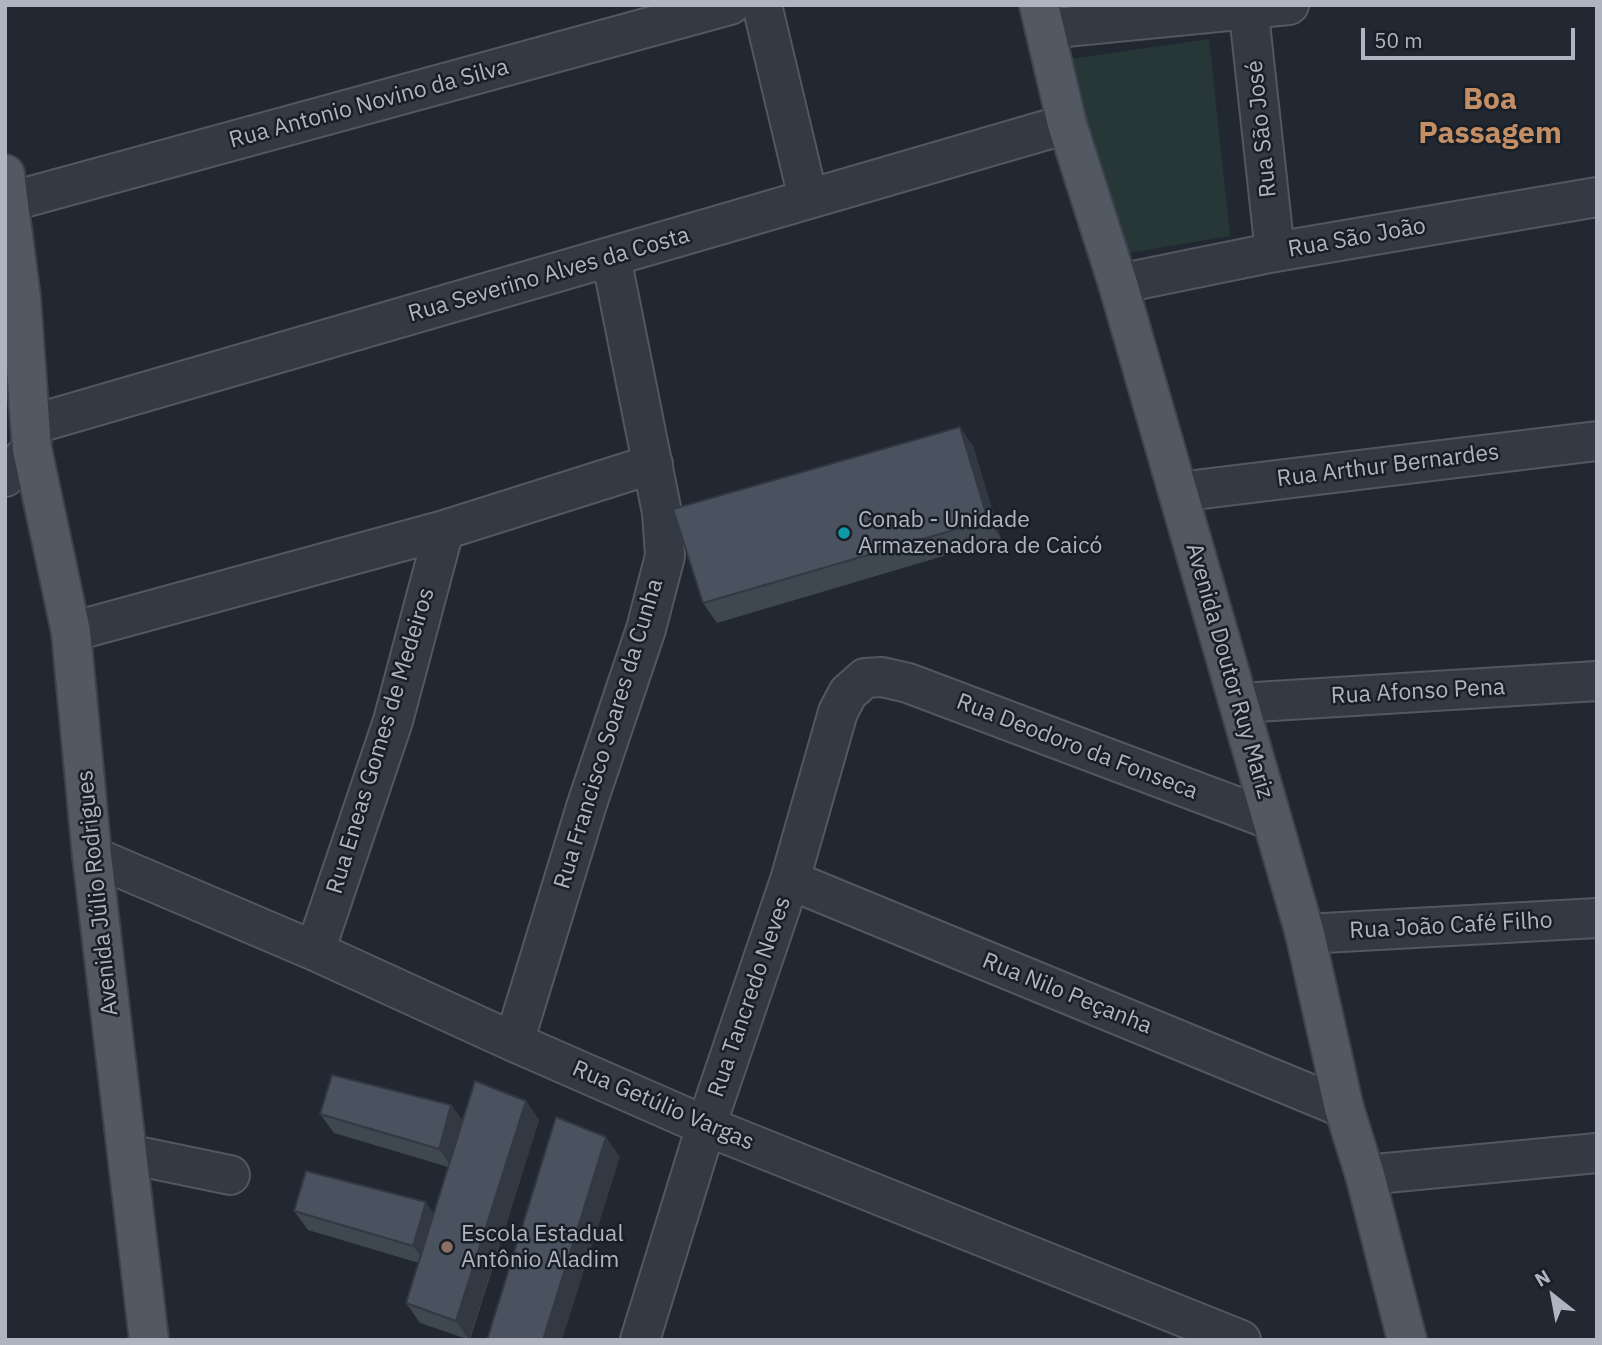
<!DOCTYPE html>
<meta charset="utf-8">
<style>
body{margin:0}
#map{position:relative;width:1602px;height:1345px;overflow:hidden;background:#212832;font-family:"IBM Plex Sans",sans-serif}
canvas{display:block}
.frame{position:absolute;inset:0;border:7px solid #aeb5c0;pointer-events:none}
.north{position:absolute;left:1518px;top:1261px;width:70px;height:70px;-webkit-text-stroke:5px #191f27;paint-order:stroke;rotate:329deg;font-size:19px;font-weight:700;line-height:28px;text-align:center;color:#aeb5c0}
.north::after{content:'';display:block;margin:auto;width:24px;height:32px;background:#aeb5c0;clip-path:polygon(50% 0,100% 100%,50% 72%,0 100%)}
.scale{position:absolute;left:1361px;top:28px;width:214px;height:32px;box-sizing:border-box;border:4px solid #aeb5c0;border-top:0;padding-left:9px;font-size:21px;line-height:24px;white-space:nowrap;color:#aeb5c0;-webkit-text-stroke:5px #191f27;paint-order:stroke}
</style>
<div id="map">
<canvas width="1602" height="1345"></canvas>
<div class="frame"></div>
<div class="north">N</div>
<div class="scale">50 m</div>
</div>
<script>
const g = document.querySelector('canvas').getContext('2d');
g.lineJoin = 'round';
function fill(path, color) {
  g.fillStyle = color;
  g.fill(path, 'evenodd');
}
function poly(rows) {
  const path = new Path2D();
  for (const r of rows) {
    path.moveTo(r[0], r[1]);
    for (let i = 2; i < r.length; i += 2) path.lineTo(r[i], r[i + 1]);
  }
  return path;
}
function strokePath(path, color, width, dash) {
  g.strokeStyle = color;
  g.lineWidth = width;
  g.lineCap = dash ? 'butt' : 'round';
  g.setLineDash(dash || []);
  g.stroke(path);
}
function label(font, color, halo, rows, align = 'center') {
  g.font = font + ' "IBM Plex Sans",sans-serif';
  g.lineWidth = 5;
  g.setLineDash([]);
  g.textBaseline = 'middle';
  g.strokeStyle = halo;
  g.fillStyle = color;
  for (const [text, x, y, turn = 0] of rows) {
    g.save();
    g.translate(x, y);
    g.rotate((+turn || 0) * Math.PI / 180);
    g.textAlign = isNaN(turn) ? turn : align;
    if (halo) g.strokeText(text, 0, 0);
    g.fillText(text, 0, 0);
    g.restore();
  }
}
const green = poly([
 [1209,39,1230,236,1110,256,1063,60]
]);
const minor = poly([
 [762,5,808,198],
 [1248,5,1275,252],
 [1045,29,1289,5],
 [9,202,730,5],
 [1118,284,1275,252,1597,197],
 [31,425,1067,124],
 [5,477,32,449],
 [1178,492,1597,441],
 [71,632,444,530,653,464],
 [1240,703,1597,681],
 [92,856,315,951,514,1042,706,1126,1241,1340],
 [790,880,1344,1108],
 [1305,934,1597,918],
 [315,951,393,721,444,530],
 [514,1042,587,804,646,629,665,556,662,513,611,257],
 [128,1154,230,1175],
 [1365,1175,1597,1153],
 [640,1340,706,1126,790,880,838,712,848,693,865,678,882,677,908,683,1272,820]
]);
const major = poly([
 [1039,5,1067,124,1118,284,1305,934,1344,1108,1365,1175,1407,1340],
 [5,174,21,298,32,449,71,632,92,856,149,1340]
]);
const wall = poly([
 [973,446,1001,539,717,623,703,603],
 [526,1101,539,1120,470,1340,420,1323,406,1303,419,1263,308,1230,294,1211,434,1214,448,1167,334,1133,320,1114,451,1105,463,1121]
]);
const shadedWall = poly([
 [960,427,973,446,1001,539,988,520],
 [526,1101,539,1120,469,1340,456,1321],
 [451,1105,465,1124,452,1168,439,1149],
 [606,1137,620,1157,562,1340,543,1340],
 [426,1202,439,1221,427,1265,413,1246]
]);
const building = poly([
 [960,427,988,520,703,603,673,509,960,427],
 [332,1075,451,1105,439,1149,320,1114,332,1075],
 [475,1081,526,1101,456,1321,406,1303,475,1081],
 [556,1117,606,1137,543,1340,487,1340,556,1117],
 [306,1171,426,1202,413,1246,294,1211,306,1171]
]);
const markers = [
 [844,533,7,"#0f9aa8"],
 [447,1247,7,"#8d6e63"]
];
const streetNames = [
 ["Rua Antonio Novino da Silva",369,104,-15],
 ["Rua São José",1262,129,-96],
 ["Rua São João",1357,238,-10],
 ["Rua Severino Alves da Costa",549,275,-16],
 ["Rua Arthur Bernardes",1388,466,-7],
 ["Avenida Doutor Ruy Mariz",1229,671,74],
 ["Rua Afonso Pena",1418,692,-3],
 ["Rua Francisco Soares da Cunha",609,734,-73],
 ["Rua Eneas Gomes de Medeiros",381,741,-73],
 ["Rua Deodoro da Fonseca",1077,747,21],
 ["Avenida Júlio Rodrigues",98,893,-96],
 ["Rua João Café Filho",1451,926,-3],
 ["Rua Nilo Peçanha",1067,994,22],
 ["Rua Tancredo Neves",750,997,-71],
 ["Rua Getúlio Vargas",663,1106,23]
];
const poiNames = [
 ["Conab - Unidade",858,520],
 ["Armazenadora de Caicó",858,546],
 ["Escola Estadual",461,1234],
 ["Antônio Aladim",461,1260]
];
const districtNames = [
 ["Boa",1490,100],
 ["Passagem",1490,134]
];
fill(green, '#273737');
strokePath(minor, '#515861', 42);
strokePath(major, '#3d434c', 42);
strokePath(minor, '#343a43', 38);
strokePath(major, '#525963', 38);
fill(wall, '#3f4751');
fill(shadedWall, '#333942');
fill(building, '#49525e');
strokePath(building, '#333942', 2);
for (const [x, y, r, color] of markers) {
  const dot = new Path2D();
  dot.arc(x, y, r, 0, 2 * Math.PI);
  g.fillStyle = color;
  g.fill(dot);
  strokePath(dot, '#191f27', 2.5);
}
label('23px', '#aeb5c0', '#191f27', streetNames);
label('23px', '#aeb5c0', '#191f27', poiNames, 'left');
label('bold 30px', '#c48f64', '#191f27', districtNames);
</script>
